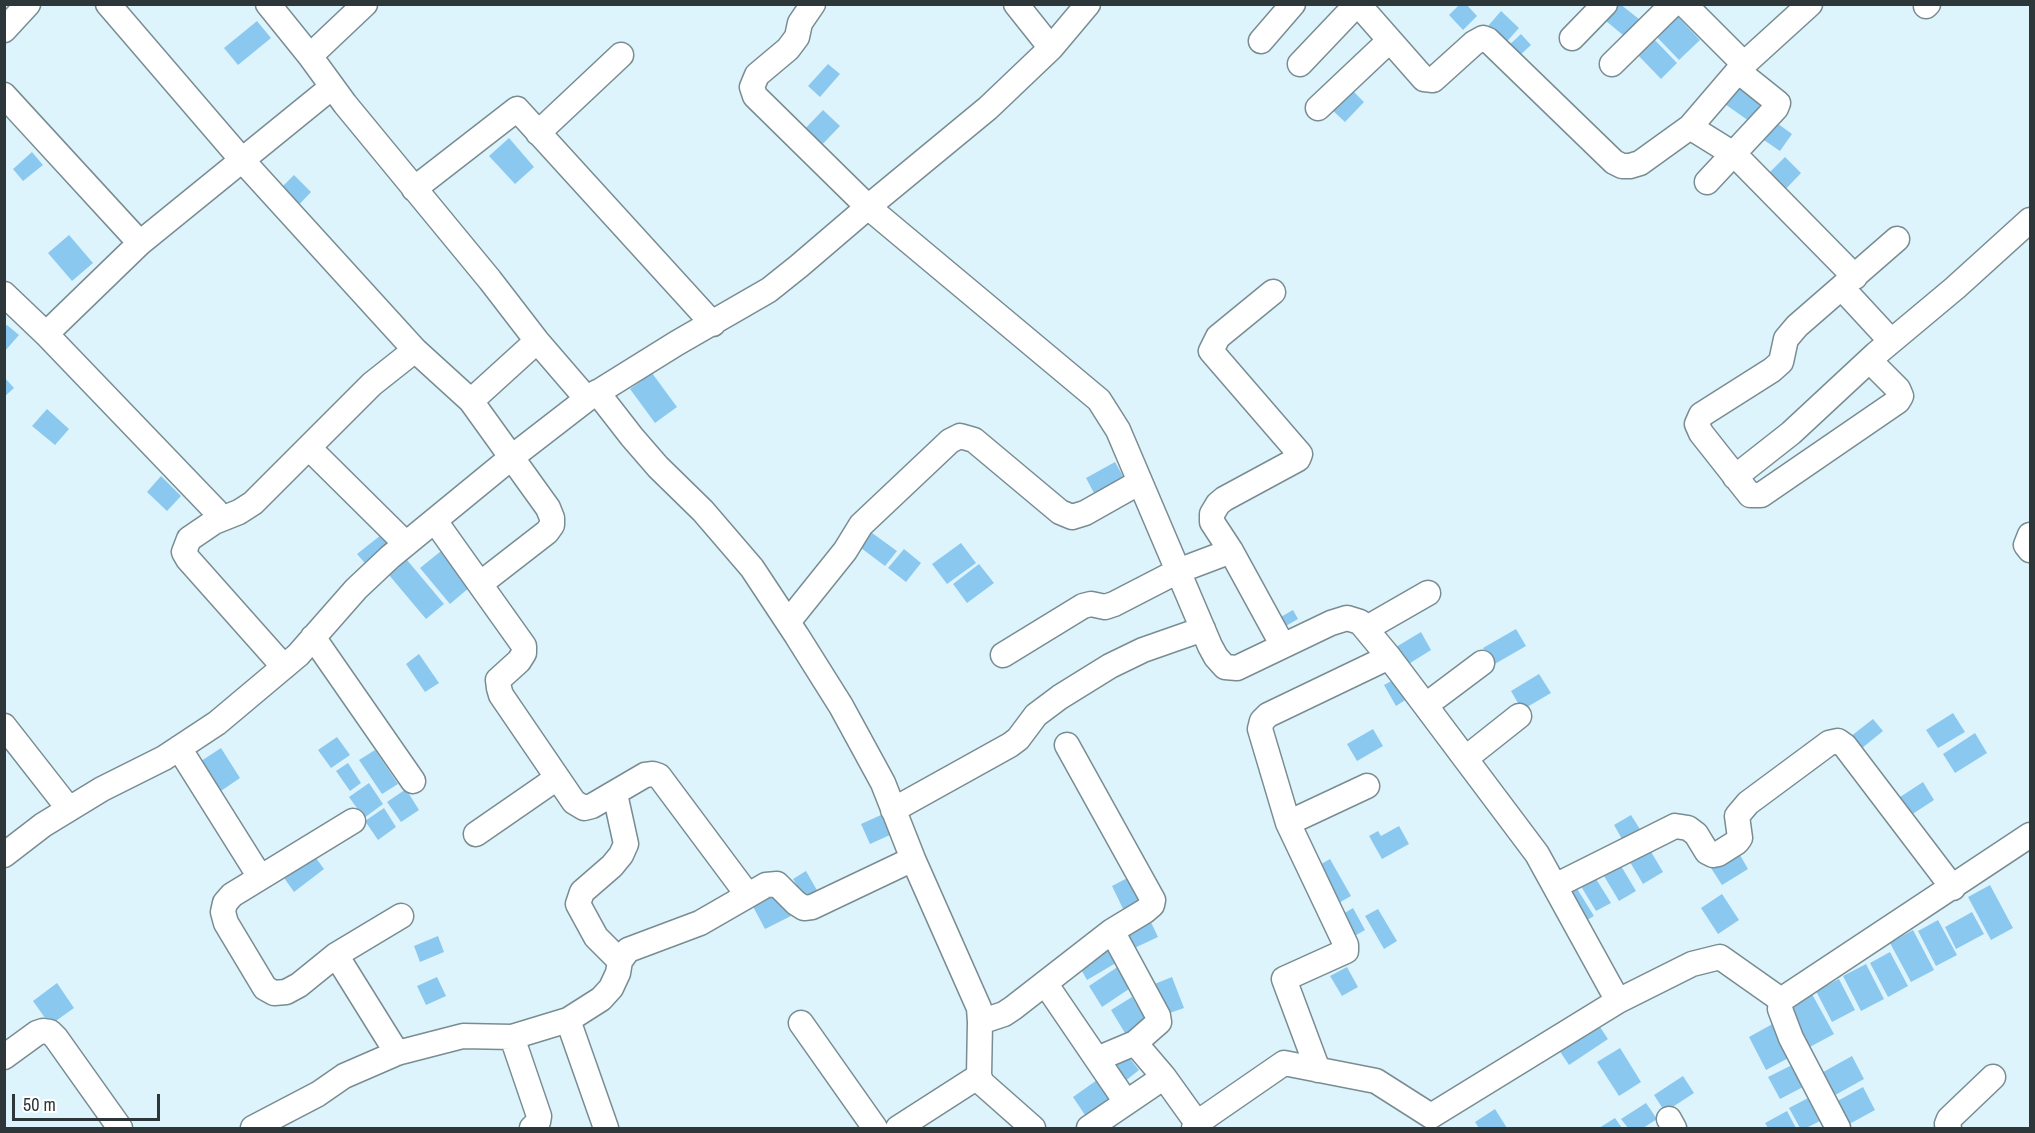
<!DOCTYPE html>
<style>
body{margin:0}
#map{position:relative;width:2035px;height:1133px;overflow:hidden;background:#def4fc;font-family:"Archivo Narrow",sans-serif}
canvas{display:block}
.frame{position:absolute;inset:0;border:6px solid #2d3638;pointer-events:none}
.scale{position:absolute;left:12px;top:1094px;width:148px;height:27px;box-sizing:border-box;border:3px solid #2d3638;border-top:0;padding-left:8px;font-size:18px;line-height:21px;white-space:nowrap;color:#2d3638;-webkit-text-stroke:4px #fff;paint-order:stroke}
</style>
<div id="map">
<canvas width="2035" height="1133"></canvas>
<div class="frame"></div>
<div class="scale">50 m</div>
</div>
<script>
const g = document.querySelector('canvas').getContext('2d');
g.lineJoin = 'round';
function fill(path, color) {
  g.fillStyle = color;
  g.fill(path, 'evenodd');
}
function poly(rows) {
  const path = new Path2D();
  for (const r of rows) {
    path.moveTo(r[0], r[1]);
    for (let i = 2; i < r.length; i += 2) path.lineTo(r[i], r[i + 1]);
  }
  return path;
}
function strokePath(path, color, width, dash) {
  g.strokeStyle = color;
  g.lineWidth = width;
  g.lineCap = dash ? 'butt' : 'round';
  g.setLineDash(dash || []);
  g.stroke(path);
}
const building = poly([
 [1460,4,1466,4,1477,16,1463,30,1449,15],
 [1620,4,1644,23,1629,40,1606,21],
 [1501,11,1519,28,1501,48,1483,32],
 [1675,14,1700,40,1679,60,1654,34],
 [257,21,271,38,238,65,224,48],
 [1521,34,1531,45,1517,58,1507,47],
 [1651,36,1677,63,1661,79,1635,52],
 [828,64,840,74,820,97,808,86],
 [1734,85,1761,104,1749,121,1722,102],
 [1351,89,1364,102,1345,122,1331,109],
 [823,110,840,126,815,152,798,136],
 [1770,118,1792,134,1780,151,1758,136],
 [509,138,534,167,515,184,489,156],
 [32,152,43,165,23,181,13,169],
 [1785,157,1801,173,1781,194,1764,178],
 [294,175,311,192,294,210,276,193],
 [69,235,93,263,72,281,48,253],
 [7,325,19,335,5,351,5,327],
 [652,373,677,407,655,423,630,389],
 [4,377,14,388,4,397],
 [47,409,69,429,55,445,32,426],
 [1115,462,1124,478,1094,493,1086,478],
 [161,476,181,496,167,511,147,492],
 [868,530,897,551,885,566,857,545],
 [381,535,393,549,370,569,357,554],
 [961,543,976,563,947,584,932,564],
 [904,549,921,563,906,582,888,568],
 [441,551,470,587,450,604,420,568],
 [407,560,444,604,426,619,389,575],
 [979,564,994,583,967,603,953,584],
 [1293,610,1298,619,1284,627,1279,618],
 [1516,629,1526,646,1493,665,1483,648],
 [1421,632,1431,650,1407,665,1396,647],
 [419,654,439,683,425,692,406,664],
 [1539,674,1551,693,1522,710,1511,691],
 [1399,677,1410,697,1396,706,1384,685],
 [1953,713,1965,732,1938,748,1926,730],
 [1873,719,1883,731,1856,753,1846,740],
 [1373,729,1383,746,1357,761,1347,744],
 [1975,733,1987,753,1955,773,1943,754],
 [337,737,350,755,331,768,318,750],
 [221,748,240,778,215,795,195,765],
 [375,750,398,784,382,794,359,760],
 [348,763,361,783,350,791,336,771],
 [1923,782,1934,800,1905,819,1894,801],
 [369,783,383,804,364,818,349,797],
 [406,789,419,810,401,822,387,802],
 [384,808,396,827,378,840,365,821],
 [881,815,890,835,870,844,861,824],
 [1631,815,1645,837,1627,848,1614,825],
 [1399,826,1409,844,1382,859,1369,836,1378,831,1381,836],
 [1647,845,1663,872,1643,884,1627,857],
 [1736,848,1748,869,1722,885,1709,865],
 [310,850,324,869,294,892,280,872],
 [1330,859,1351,896,1335,905,1314,868],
 [1618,861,1636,891,1619,901,1601,871],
 [806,871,818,892,805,899,793,879],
 [1135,874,1150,903,1126,915,1112,886],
 [1593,874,1611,903,1596,911,1579,883],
 [774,885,791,916,765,929,749,899],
 [1990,885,2013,928,1991,940,1968,897],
 [1576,887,1594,916,1580,924,1565,894],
 [1722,894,1739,920,1718,934,1701,908],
 [1353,908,1365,930,1351,938,1338,917],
 [1378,909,1397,941,1384,949,1365,916],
 [1972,912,1984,934,1956,949,1945,927],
 [1148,916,1158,937,1128,951,1119,930],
 [1938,920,1957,955,1936,966,1918,931],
 [1913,930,1934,970,1911,982,1890,943],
 [438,936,444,952,420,962,414,946],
 [1111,943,1121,960,1087,980,1078,964],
 [1890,952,1908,986,1888,997,1870,963],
 [1866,964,1884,999,1861,1011,1843,976],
 [1119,966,1132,987,1102,1007,1089,986],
 [1347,967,1358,987,1342,996,1330,976],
 [437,977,446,996,426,1005,417,986],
 [1172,977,1184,1008,1164,1015,1152,985],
 [1839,979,1855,1010,1832,1022,1816,991],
 [57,983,74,1008,50,1025,33,1001],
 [1812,994,1834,1034,1808,1048,1786,1008],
 [1132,997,1149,1025,1128,1038,1111,1010],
 [1776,1022,1794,1055,1766,1070,1749,1037],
 [1598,1024,1608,1039,1569,1065,1559,1050],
 [1620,1048,1641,1082,1619,1096,1597,1062],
 [1123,1050,1139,1070,1119,1086,1103,1067],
 [1852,1056,1864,1079,1828,1099,1816,1076],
 [1792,1065,1803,1087,1780,1099,1768,1077],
 [1683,1076,1694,1093,1665,1112,1654,1095],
 [1097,1080,1113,1104,1089,1121,1073,1097],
 [1863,1087,1875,1110,1844,1127,1832,1104],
 [1810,1097,1822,1120,1806,1128,1800,1128,1789,1108],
 [1646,1103,1657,1119,1643,1128,1628,1128,1621,1119],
 [1495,1109,1507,1128,1479,1128,1475,1122],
 [1787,1111,1796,1128,1768,1128,1765,1123],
 [1615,1118,1622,1128,1599,1128]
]);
const street = poly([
 [108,4,242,160,415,350,471,401,548,508,552,518,552,525,547,532,480,584],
 [268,4,310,56,345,104,490,280,537,341,587,399],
 [813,4,800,23,797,37,788,49,757,75,752,87,755,96,868,207,1099,400,1118,430,1210,646,1216,657,1225,667,1237,668,1331,623,1347,618,1360,622,1389,657,1537,854,1618,1001],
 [1016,4,1051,48],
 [1358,4,1424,79,1433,80,1474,43,1483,38,1488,40,1614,162,1622,166,1630,166,1640,163,1690,127,1744,64,1810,4],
 [1684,4,1744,64],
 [1926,6,1928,4],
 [4,30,28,4],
 [1572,38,1605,4],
 [1261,41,1293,4],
 [310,56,365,4],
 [1300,64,1357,4],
 [1612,64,1673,4],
 [4,95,140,243],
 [1318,108,1389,41],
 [1690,127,1735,155,1855,277],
 [538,133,621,55],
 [1707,182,1776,108,1778,103,1738,71],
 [414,189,517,109,713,324],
 [1897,239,1797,326,1786,339,1781,362,1772,370,1701,415,1697,424,1701,433,1750,495,1761,495,1898,401,1901,396,1898,389,1876,367,1874,360,1876,354,1955,288,2030,220],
 [1842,288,1891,341],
 [1273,292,1218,337,1211,351,1300,454,1298,459,1224,499,1218,504,1212,514,1212,522,1231,551,1283,646],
 [4,294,46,334,216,511,217,517,214,522,189,539,184,552,188,559,284,667],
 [46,334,140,243,332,87],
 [597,392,632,437,658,467,703,511,752,568,797,636,841,706,883,783,913,859,979,1008,980,1022,979,1076,982,1083,1033,1128],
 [471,401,537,341],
 [309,448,406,544],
 [1735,477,1791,433,1876,354],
 [435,521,524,646,524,653,519,661,498,680,499,688,501,695,574,802,584,808,592,806,645,775,653,774,659,776,747,894],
 [214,522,239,512,253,503,372,384,415,350],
 [2030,535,2026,545,2030,550],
 [788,622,845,551,861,525,950,441,960,436,974,440,1060,512,1072,517,1085,513,1140,482],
 [1367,628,1428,593],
 [313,637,413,781],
 [1003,655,1083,606,1091,604,1105,607,1114,604,1178,571,1231,551],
 [1426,705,1482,663],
 [4,726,69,809],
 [179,748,260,877],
 [1466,758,1519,716],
 [615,794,626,844,621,855,612,866,582,892,578,904,596,937,620,961],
 [893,810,1010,745,1018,739,1036,715,1060,697,1110,666,1143,650,1203,629],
 [353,821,232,895,225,903,223,912,226,923,265,988,274,993,286,992,299,985,336,955,401,916],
 [1288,823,1367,786],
 [476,834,557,778],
 [4,855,43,825,102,789,164,758,217,723,298,655,356,589,390,557,512,457,587,399,677,343,769,290,799,266,868,207,988,108,1051,48,1088,4],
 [1555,886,1675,826,1688,828,1696,834,1707,852,1713,855,1718,854,1737,842,1740,838,1737,816,1748,803,1829,743,1838,741,1845,746,1953,888],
 [336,955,397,1053],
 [1045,983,1126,1102],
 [1781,1000,2030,835],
 [1781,1000,1780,1009,1791,1038,1838,1128],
 [568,1020,606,1128],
 [980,1022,1004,1014,1013,1008,1112,931,1145,911,1152,905,1153,900,1067,745],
 [801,1023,875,1128],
 [512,1037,539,1116,538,1122,532,1128],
 [1135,1043,1164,1077,1197,1123],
 [4,1057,37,1033,43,1031,50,1032,56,1038,120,1128],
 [1097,1059,1135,1043,1159,1022,1158,1016,1112,931],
 [1318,1070,1284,979,1346,951,1346,945,1288,823,1260,729,1262,721,1268,715,1389,657],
 [1431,1116,1618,1001,1692,964,1720,957,1781,1000],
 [1669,1119,1674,1128],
 [253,1128,318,1094,344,1076,397,1053,463,1036,512,1037,568,1020,601,999,611,988,618,973,620,961,628,950,700,923,766,885,777,884,796,903,804,908,812,907,913,859],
 [898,1128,979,1076],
 [1089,1128,1164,1077],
 [1194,1128,1197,1123,1284,1063,1376,1081,1431,1116],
 [1949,1128,1947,1124,1949,1119,1993,1077]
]);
fill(building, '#8bc8f0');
strokePath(street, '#788c92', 27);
strokePath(street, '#fff', 24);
</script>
